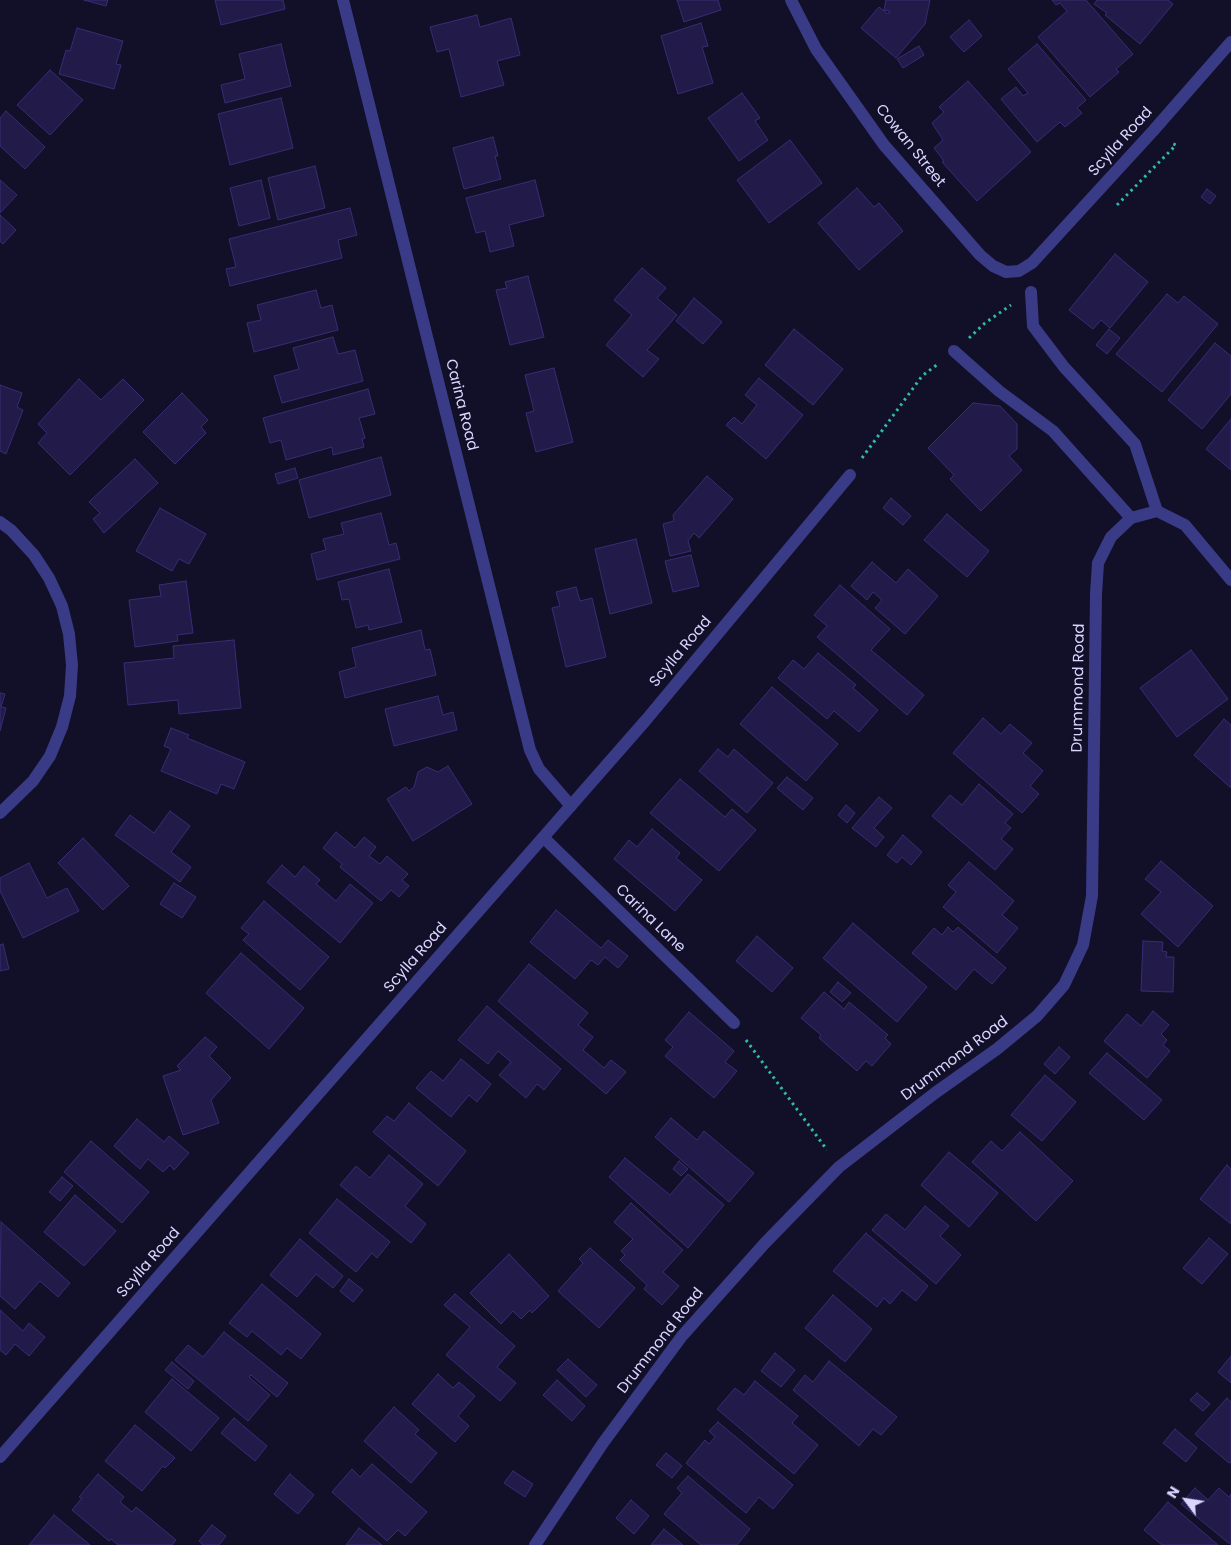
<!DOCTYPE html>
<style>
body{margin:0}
#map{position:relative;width:1231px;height:1545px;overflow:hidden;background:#120f28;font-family:Poppins,sans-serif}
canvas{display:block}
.north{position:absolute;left:1161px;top:1475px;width:50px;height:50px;-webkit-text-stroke:4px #120f28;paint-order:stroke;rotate:301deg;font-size:14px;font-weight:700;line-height:20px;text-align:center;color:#d9d6ff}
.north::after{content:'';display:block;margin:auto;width:18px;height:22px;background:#d9d6ff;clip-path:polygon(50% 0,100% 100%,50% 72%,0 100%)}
</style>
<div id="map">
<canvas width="1231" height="1545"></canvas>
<div class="north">N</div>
</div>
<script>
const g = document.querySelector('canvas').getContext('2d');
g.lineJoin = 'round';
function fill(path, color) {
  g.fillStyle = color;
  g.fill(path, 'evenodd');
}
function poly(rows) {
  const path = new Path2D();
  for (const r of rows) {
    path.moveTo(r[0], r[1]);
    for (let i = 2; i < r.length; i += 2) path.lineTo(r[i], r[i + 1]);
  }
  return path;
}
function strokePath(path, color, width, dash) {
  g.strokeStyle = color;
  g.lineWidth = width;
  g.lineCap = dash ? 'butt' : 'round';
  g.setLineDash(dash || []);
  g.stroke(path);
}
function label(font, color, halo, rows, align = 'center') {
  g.font = font + ' Poppins,sans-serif';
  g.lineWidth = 4.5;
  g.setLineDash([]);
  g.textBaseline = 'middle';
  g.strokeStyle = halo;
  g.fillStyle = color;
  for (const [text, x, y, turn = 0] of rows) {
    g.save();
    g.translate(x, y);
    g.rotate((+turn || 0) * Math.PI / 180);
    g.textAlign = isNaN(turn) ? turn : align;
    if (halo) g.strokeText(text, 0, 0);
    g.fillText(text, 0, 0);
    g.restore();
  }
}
const building = poly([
 [84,0,108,0,106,6,84,0],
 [215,0,283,0,285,9,221,25,215,0],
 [677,0,718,0,721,10,684,22,677,0],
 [886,0,930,0,925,24,896,58,861,28,879,7,888,14,890,11,884,10,886,0],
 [1052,0,1086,0,1133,54,1116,69,1119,72,1090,97,1038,37,1067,11,1060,3,1056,5,1052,0],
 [1097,0,1168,0,1173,4,1140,44,1105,15,1107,13,1094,4,1097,0],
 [477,15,480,27,511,18,520,55,497,61,504,85,461,97,449,49,437,52,430,27,477,15],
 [969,20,982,36,964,52,950,37,969,20],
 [701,23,708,46,702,47,713,83,678,94,661,36,701,23],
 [77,28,123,41,116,64,121,65,114,89,59,74,66,50,70,51,77,28],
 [281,44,291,86,225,103,221,85,245,79,239,54,281,44],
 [1037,44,1086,100,1077,108,1082,113,1065,127,1060,122,1037,142,1001,99,1016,87,1023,96,1028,93,1008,69,1037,44],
 [919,46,924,55,903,68,897,59,919,46],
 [50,70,83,100,50,135,17,105,50,70],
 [968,81,1031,152,977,201,942,162,944,161,934,148,943,140,932,123,944,112,939,107,968,81],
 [742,93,760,118,755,121,768,140,739,161,708,118,742,93],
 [281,98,293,148,230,165,218,114,281,98],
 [6,111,45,147,25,169,0,146,0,118,6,111],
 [493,137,498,156,495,156,501,179,464,189,453,148,493,137],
 [790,140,822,183,769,223,737,180,790,140],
 [315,166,325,208,278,220,268,178,315,166],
 [0,180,17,195,0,213,0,180],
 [261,180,270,218,239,226,230,188,261,180],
 [535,180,544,216,509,225,514,246,490,252,485,231,476,233,466,198,535,180],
 [857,188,874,207,879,203,903,231,859,270,818,223,857,188],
 [1207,189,1216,196,1210,204,1201,197,1207,189],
 [350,208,357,235,338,240,342,258,230,286,226,269,236,267,229,239,350,208],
 [0,215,16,230,3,244,0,241,0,215],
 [1115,254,1148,282,1110,328,1101,320,1093,329,1069,310,1115,254],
 [642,268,666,288,657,298,677,315,647,350,659,359,643,377,606,345,632,315,614,300,642,268],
 [528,276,544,337,510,345,496,290,507,288,505,282,528,276],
 [316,290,321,308,332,305,338,330,254,352,247,323,261,320,257,305,316,290],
 [1167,294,1178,303,1184,296,1218,324,1162,392,1116,354,1167,294],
 [694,298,722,322,703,344,676,321,694,298],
 [794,329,843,369,813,405,765,365,794,329],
 [1109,329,1120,338,1107,354,1096,345,1109,329],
 [333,337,338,354,355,350,363,381,282,403,274,376,299,369,293,348,333,337],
 [1215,343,1231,356,1231,394,1202,429,1168,400,1215,343],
 [554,368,573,442,536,452,526,413,534,411,525,375,554,368],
 [759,378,803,415,766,459,726,425,734,417,742,424,757,405,745,395,759,378],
 [79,379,101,400,123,379,144,400,70,475,38,443,47,433,38,424,79,379],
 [0,385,22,393,17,407,23,410,6,454,0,451,0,385],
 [368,389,375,414,359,418,365,438,362,439,364,447,333,455,332,447,286,460,281,440,270,443,263,418,368,389],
 [182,393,208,420,201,427,206,433,175,464,143,432,182,393],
 [973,403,1000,406,1017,424,1017,449,1009,456,1022,470,981,511,950,479,954,475,928,448,973,403],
 [1231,419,1231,470,1206,449,1231,419],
 [381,457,391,495,309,518,299,480,381,457],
 [135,459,158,483,104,533,93,519,100,513,89,502,135,459],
 [295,468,298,478,278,484,275,474,295,468],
 [707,476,733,499,699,538,694,533,688,541,691,551,670,556,663,524,674,521,673,515,707,476],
 [891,498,911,516,903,525,883,508,891,498],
 [160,508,206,534,189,564,179,559,172,571,136,551,160,508],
 [381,513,389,545,396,543,400,559,317,580,311,554,326,550,323,539,344,534,341,523,381,513],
 [947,514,989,551,967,577,924,540,947,514],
 [636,539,652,603,610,614,595,549,636,539],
 [691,555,699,586,673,592,665,561,691,555],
 [872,562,896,583,908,569,938,596,905,634,875,608,882,600,873,592,867,600,851,586,872,562],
 [389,569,402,622,369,630,368,625,356,628,349,599,342,600,338,582,389,569],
 [186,581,193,633,177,635,178,641,135,647,129,600,161,596,159,585,186,581],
 [840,585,890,629,871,650,924,695,907,715,817,637,827,626,814,615,840,585],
 [576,587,580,601,592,598,606,657,566,667,552,608,560,606,556,592,576,587],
 [421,630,425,650,430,649,436,675,345,698,339,672,356,667,352,648,421,630],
 [234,640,241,708,179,714,178,700,128,705,124,663,174,658,173,646,234,640],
 [1191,650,1228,699,1177,737,1140,688,1191,650],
 [818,653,856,685,853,688,878,710,859,732,834,711,827,719,778,678,793,660,804,669,818,653],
 [772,687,838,744,806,781,740,724,772,687],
 [0,693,5,694,1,707,6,708,0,731,0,693],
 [438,696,443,715,453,712,457,730,394,746,385,709,438,696],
 [983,718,1001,734,1010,724,1032,743,1023,753,1043,771,1030,786,1039,794,1022,813,953,753,983,718],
 [1224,719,1231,725,1231,788,1194,755,1224,719],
 [171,728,189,735,187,738,245,762,234,789,221,784,217,794,161,771,171,749,164,746,171,728],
 [718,749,728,757,734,749,773,783,747,813,699,771,718,749],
 [448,766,472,804,413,841,387,799,406,787,409,791,414,787,418,772,427,767,438,772,448,766],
 [787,777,813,798,803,810,777,788,787,777],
 [680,779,725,817,732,809,756,830,719,871,650,813,680,779],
 [979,784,1013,814,1005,823,1011,828,1001,839,1013,849,995,870,932,816,950,795,962,805,979,784],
 [879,797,892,808,874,828,884,837,876,847,852,828,879,797],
 [846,805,855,813,847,823,838,815,846,805],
 [170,811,190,826,171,852,191,867,180,882,115,835,130,815,154,833,170,811],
 [652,829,680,853,676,858,702,880,675,911,614,859,629,840,637,847,652,829],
 [336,832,355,848,364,837,376,847,369,856,380,864,387,856,408,874,402,880,409,886,399,897,391,890,381,901,340,867,342,864,323,848,336,832],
 [903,835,922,852,911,865,902,857,897,863,887,855,903,835],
 [83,838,129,886,103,910,58,863,83,838],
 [1161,861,1213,906,1178,947,1141,914,1161,892,1145,879,1161,861],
 [969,862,1014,901,1002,915,1018,928,997,953,943,907,956,892,948,885,969,862],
 [29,863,47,898,67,888,79,911,23,938,0,891,0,878,29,863],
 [282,865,295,877,304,866,320,880,316,884,336,901,350,884,373,903,340,943,267,882,282,865],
 [174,883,196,897,182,918,160,904,174,883],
 [264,901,329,957,300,990,243,940,249,934,241,928,264,901],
 [556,910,601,948,608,940,628,956,618,968,605,957,598,965,591,960,575,979,530,942,556,910],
 [853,923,927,987,897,1022,823,958,853,923],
 [948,927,953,932,958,927,1006,968,992,984,974,969,956,990,912,953,934,928,942,935,948,927],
 [757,936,793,968,772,992,736,961,757,936],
 [1143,941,1163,942,1162,951,1167,952,1166,957,1174,957,1173,992,1141,991,1143,941],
 [3,944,9,969,0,971,0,945,3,944],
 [241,953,304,1008,269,1049,206,993,241,953],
 [529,964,588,1013,578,1025,593,1037,583,1050,604,1068,611,1060,626,1072,606,1094,498,1001,529,964],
 [838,982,851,993,842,1002,830,992,838,982],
 [824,992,844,1009,849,1002,888,1035,885,1038,891,1044,872,1066,866,1061,857,1071,819,1038,821,1035,801,1018,824,992],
 [487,1006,561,1069,544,1090,537,1084,526,1098,499,1075,511,1062,498,1051,488,1064,458,1040,487,1006],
 [1153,1011,1169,1025,1161,1034,1167,1040,1163,1045,1170,1051,1147,1078,1104,1041,1127,1014,1141,1026,1153,1011],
 [689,1012,734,1051,725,1062,737,1071,714,1098,665,1056,673,1047,665,1040,689,1012],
 [205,1037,217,1047,209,1056,231,1078,211,1100,219,1123,183,1135,163,1076,181,1070,177,1066,205,1037],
 [1059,1047,1070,1057,1055,1074,1044,1064,1059,1047],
 [1107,1053,1162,1100,1144,1120,1089,1073,1107,1053],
 [461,1059,491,1084,477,1102,469,1095,451,1117,416,1088,431,1071,443,1081,461,1059],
 [1045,1075,1076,1102,1042,1141,1011,1115,1045,1075],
 [409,1103,466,1151,438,1186,373,1132,387,1116,394,1121,409,1103],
 [671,1118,697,1140,704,1131,754,1173,729,1202,655,1137,671,1118],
 [137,1119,164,1142,169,1136,189,1153,174,1170,170,1165,163,1172,148,1159,140,1169,114,1146,137,1119],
 [1020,1132,1073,1181,1036,1221,972,1162,991,1141,1002,1151,1020,1132],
 [91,1141,149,1192,122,1223,64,1172,91,1141],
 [949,1152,998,1193,969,1227,921,1185,949,1152],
 [389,1155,423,1184,405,1206,426,1224,411,1243,340,1185,356,1166,370,1178,389,1155],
 [625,1158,670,1195,688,1174,724,1205,688,1248,609,1177,625,1158],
 [679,1161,688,1169,681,1176,673,1169,679,1161],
 [1227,1165,1231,1169,1231,1224,1200,1199,1227,1165],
 [62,1177,73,1186,60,1201,49,1192,62,1177],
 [75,1195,116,1231,84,1266,44,1232,75,1195],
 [337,1199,390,1242,377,1258,372,1253,356,1272,309,1233,337,1199],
 [631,1203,683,1250,663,1272,679,1286,662,1305,644,1289,647,1285,620,1260,625,1255,621,1251,633,1239,614,1222,631,1203],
 [925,1206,949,1226,940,1236,961,1255,936,1284,872,1230,886,1214,905,1230,925,1206],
 [1,1222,70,1283,58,1297,40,1281,15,1309,0,1296,1,1222],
 [866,1233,928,1286,916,1301,902,1290,890,1304,884,1298,877,1307,833,1271,866,1233],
 [1209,1238,1228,1254,1202,1284,1183,1268,1209,1238],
 [300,1239,343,1276,333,1288,316,1274,297,1297,270,1275,300,1239],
 [590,1248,635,1288,599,1328,558,1291,583,1263,579,1259,590,1248],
 [509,1254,549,1296,532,1313,530,1310,521,1319,513,1311,501,1324,470,1293,509,1254],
 [349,1279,363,1290,353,1302,340,1291,349,1279],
 [262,1284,321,1334,301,1359,287,1348,281,1355,252,1331,247,1337,229,1323,262,1284],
 [455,1294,515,1346,497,1367,516,1383,500,1401,446,1355,470,1327,444,1305,455,1294],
 [833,1295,872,1329,845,1362,805,1328,833,1295],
 [0,1310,23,1331,29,1323,45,1337,29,1356,15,1344,6,1355,0,1350,0,1310],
 [224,1332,288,1383,277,1397,251,1375,249,1377,270,1395,248,1421,175,1360,188,1345,203,1357,224,1332],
 [775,1353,795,1370,781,1387,761,1371,775,1353],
 [1231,1356,1231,1383,1218,1372,1231,1356],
 [568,1359,597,1385,586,1397,557,1370,568,1359],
 [829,1361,897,1417,881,1435,873,1429,859,1446,793,1390,805,1375,813,1382,829,1361],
 [172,1362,194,1381,188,1389,165,1370,172,1362],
 [438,1374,453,1388,459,1382,475,1396,458,1416,469,1426,455,1442,412,1404,438,1374],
 [172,1379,219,1418,191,1451,145,1412,172,1379],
 [557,1380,585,1406,572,1421,543,1395,557,1380],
 [755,1381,798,1416,792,1423,818,1445,794,1474,717,1409,735,1388,744,1395,755,1381],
 [1197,1393,1210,1404,1203,1411,1190,1400,1197,1393],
 [1227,1398,1231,1402,1231,1462,1229,1463,1195,1434,1227,1398],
 [394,1407,419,1430,415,1434,437,1453,411,1483,364,1441,394,1407],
 [234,1418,267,1446,255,1461,221,1433,234,1418],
 [718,1422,793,1485,773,1509,759,1497,746,1513,686,1463,705,1440,709,1444,715,1437,709,1431,718,1422],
 [135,1425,175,1458,165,1468,163,1466,142,1491,105,1461,135,1425],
 [1175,1429,1197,1448,1186,1462,1163,1443,1175,1429],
 [666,1453,682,1466,672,1478,656,1465,666,1453],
 [372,1464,427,1512,405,1536,398,1530,387,1541,332,1492,352,1469,360,1477,372,1464],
 [513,1471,533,1484,525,1497,504,1483,513,1471],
 [98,1474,124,1497,120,1502,132,1512,136,1507,176,1540,172,1545,118,1545,111,1539,109,1541,72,1510,82,1498,79,1497,98,1474],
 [290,1474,314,1495,298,1514,274,1494,290,1474],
 [688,1476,750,1529,737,1545,701,1545,664,1514,682,1493,677,1488,688,1476],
 [1195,1488,1208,1500,1219,1488,1229,1497,1231,1494,1231,1545,1181,1504,1195,1488],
 [631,1500,649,1516,634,1534,616,1518,631,1500],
 [1168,1502,1218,1545,1162,1545,1144,1530,1168,1502],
 [54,1515,90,1545,29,1545,54,1515],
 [212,1525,226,1536,219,1545,203,1545,199,1541,212,1525],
 [359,1528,382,1545,346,1545,359,1528],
 [664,1529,683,1545,651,1545,664,1529]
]);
const path = poly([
 [1117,205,1176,145,1171,143],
 [969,338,985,323,1011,305],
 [862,458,922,376,938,364],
 [746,1040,827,1150]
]);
const service = poly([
 [1031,292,1033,326,1064,367,1135,444,1157,511],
 [954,351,999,391,1053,431,1131,518]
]);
const minor = poly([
 [343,0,530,750,539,769,571,806],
 [791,0,816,49,884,145,980,255,993,266,1006,272,1019,271,1032,263,1153,131,1231,42],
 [0,522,11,530,34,555,49,578,62,606,69,634,72,665,70,696,62,727,50,756,33,781,0,813],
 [544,838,734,1023],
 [0,1457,646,720,850,475],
 [535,1545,603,1443,682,1336,765,1243,839,1167,935,1093,997,1049,1037,1016,1064,985,1083,945,1092,896,1096,594,1098,563,1111,537,1131,518,1157,511,1185,525,1231,580]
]);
const streetNames = [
 ["Scylla Road",1121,142,-48],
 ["Cowan Street",910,146,51],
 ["Carina Road",461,405,76],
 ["Scylla Road",681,652,-50],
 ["Drummond Road",1079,688,-89],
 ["Carina Lane",650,919,44],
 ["Scylla Road",416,958,-49],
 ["Drummond Road",955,1059,-37],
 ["Scylla Road",149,1263,-49],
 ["Drummond Road",661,1341,-52]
];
fill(building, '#221b49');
strokePath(building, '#382d75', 1);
strokePath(path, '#2ebbab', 3, [2.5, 4]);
strokePath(service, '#3a3b87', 12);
strokePath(minor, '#3a3b87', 12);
label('15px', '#d9d6ff', '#120f28', streetNames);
</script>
